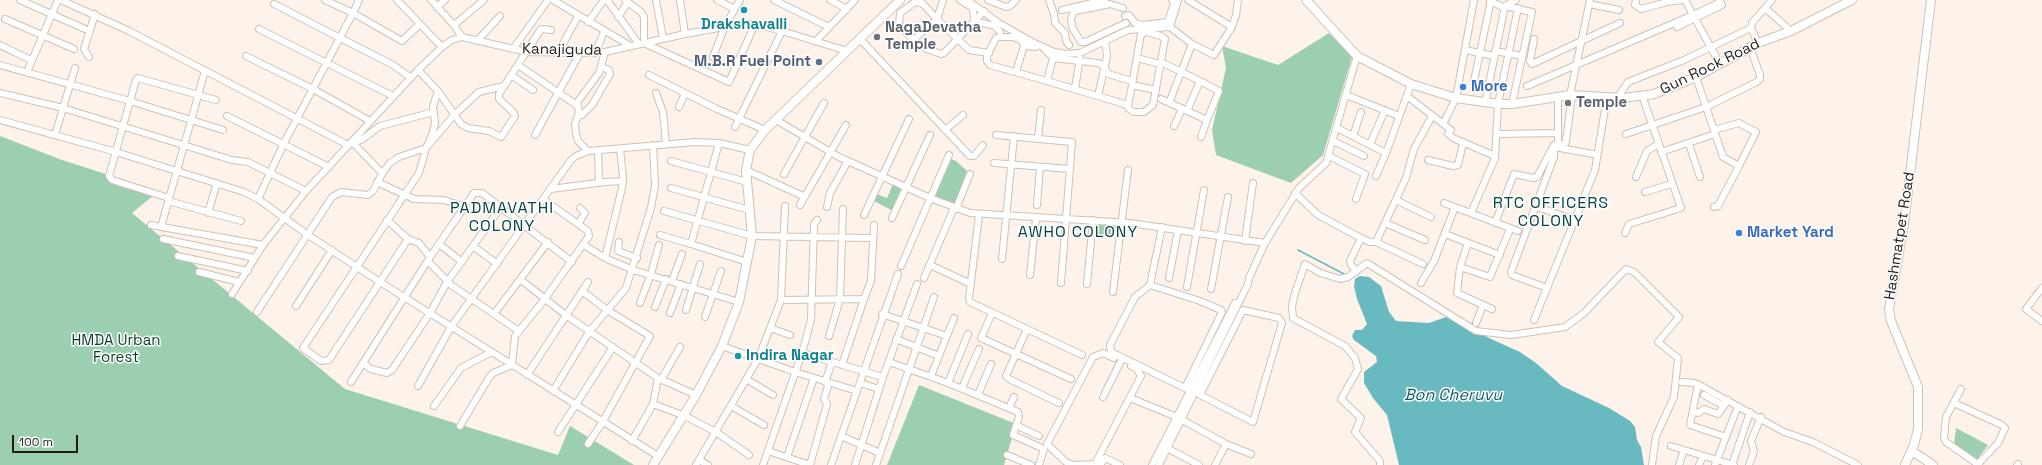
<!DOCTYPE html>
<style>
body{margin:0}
#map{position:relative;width:2042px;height:465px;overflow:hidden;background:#fdf3eb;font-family:"Space Grotesk",sans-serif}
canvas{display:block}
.scale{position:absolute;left:12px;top:435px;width:66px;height:18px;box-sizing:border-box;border:2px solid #211b16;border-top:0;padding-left:5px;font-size:12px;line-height:14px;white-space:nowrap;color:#211b16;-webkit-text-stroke:3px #fff;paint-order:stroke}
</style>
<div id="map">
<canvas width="2042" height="465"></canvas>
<div class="scale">100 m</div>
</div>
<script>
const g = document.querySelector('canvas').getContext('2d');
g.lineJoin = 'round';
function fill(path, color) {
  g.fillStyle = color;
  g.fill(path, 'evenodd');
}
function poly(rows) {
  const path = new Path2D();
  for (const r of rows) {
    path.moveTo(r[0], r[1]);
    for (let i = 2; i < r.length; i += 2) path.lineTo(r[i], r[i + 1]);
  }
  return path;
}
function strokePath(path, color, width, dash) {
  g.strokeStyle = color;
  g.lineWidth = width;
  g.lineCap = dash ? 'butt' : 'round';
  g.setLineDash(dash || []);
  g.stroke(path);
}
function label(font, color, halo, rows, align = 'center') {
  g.font = font + ' "Space Grotesk",sans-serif';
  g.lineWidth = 3;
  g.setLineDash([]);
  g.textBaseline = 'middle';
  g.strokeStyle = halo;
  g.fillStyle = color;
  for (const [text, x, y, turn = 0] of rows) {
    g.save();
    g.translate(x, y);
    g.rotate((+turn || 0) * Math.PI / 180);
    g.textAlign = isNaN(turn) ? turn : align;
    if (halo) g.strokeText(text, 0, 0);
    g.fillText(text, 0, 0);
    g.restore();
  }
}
const green = poly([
 [1329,33,1352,57,1323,155,1291,183,1216,155,1212,130,1226,68,1222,46,1278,65],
 [0,136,62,160,159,191,132,213,345,389,558,455,570,426,634,465,0,465],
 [948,158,956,161,967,171,955,205,933,196],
 [893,184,903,189,893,211,874,201,877,194,887,198],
 [1095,222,1118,224,1118,229,1111,234,1096,234,1094,233],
 [919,385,1016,424,1004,465,887,465],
 [1956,428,1988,445,1976,461,1954,444]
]);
const water = poly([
 [1360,276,1369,277,1381,286,1389,312,1396,321,1429,323,1446,317,1452,318,1491,339,1520,352,1536,363,1562,386,1609,408,1630,421,1635,427,1637,440,1641,447,1644,465,1399,465,1387,415,1373,398,1364,383,1364,372,1377,362,1376,356,1354,340,1352,336,1355,330,1362,330,1367,324,1357,299,1354,286,1355,279]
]);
const stream = poly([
 [1298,250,1346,275]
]);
const minor = poly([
 [20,0,85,29],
 [61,0,129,31,348,145,361,140,380,126,434,112],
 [325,0,353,13,359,0],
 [397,0,442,47],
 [431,0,454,25,462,37,527,52,580,53,605,52,685,34,741,24,755,24,782,31,847,51],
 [553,0,629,45],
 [607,0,638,43],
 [625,0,641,12,644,17,644,43,729,82,755,24],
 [656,0,663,38],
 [680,0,685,34],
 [717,0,735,9],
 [774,0,829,27],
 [830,0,847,9],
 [943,0,937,19,969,50,989,53],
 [960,0,973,8,974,21,995,26,1000,32],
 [967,0,999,23,1032,42,1054,52,1066,54,1080,53,1128,30,1170,27,1178,0],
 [988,0,1006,7,1010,6,1016,0],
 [1049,0,1054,14,1055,23,1065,33,1066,41,1069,45],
 [1188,0,1232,27],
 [1636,0,1635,5,1641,9,1667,2,1682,0],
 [1490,1,1505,8],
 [1091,3,1091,8,1074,11,1071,19,1072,27,1081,42,1085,42,1126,23],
 [274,4,393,65,411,78],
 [1589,4,1619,10],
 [1505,6,1516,0],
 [437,7,445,0],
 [1091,8,1110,4,1123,8],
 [1765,8,1791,31],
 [1062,10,1105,0],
 [1125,16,1129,15,1135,23,1142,25,1168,22,1174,3,1172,0],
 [618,17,628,2],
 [5,19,74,49],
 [588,22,604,0],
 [454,25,484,0],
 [1170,27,1192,44,1214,55,1232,27,1236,15,1238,0],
 [1677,27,1722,5,1720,2,1693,15,1685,0],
 [259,29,393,96],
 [1141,34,1146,32,1161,36,1165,39,1153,105,1144,112,1133,112,1128,108,1128,105,1132,85,1141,34,1142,28],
 [1000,37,1013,37,1021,40,1024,46,1036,47],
 [996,38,987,56,987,61,990,65,1047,81],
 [860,39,970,156,974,156,983,145],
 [1534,39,1530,61,1532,64,1620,23],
 [913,40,937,19,922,3,915,2,900,13,899,24,913,40,927,49,941,54,944,53,984,11],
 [477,41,500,16],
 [816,41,855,0],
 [1758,43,1751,28,1752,23,1772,0],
 [0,45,31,60],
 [513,49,548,0],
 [1045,50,1053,58,1098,63,1104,66,1108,74,1132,81],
 [1465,50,1494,56],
 [1495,51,1522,56],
 [558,53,578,16],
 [595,53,604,32],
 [1054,54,1047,81,1128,105],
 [246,56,313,89,370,121],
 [89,57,84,49,95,14],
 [713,57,725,26,740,0],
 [1137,58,1160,64],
 [1165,64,1200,81,1187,111],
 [0,65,130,101,223,130],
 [518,65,578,106,579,112,575,124,576,134,578,141,588,151],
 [418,70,438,91,461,124,468,128,489,131,501,137,515,116,513,112,499,99,499,94,541,29,551,30],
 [27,72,58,0],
 [1016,72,1025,42],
 [511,75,533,90],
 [649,75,717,109,765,130],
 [1696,77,1723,157,1739,166,1718,206,1714,207],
 [1200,81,1219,91,1207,120],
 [1474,81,1491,0],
 [1132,85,1156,90],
 [1527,86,1693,15,1720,64],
 [1075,88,1080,58],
 [0,93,63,108,232,160,248,162,306,191],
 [656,93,663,112,666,144],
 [1346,95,1399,116],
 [1570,95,1590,0],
 [1098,96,1107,56,1105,42],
 [1407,96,1451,130,1448,134,1453,138,1495,156],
 [1618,97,1628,82,1684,60,1751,28],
 [1161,99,1207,120,1201,137],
 [1169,103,1192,44],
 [1485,103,1505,6,1532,12,1512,104],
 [576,104,599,73,605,52],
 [679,107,685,93],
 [227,116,329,167],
 [578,116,582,115,592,105,610,74,609,70,601,67],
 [0,120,116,152,244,192,258,199,308,235,380,282,658,456],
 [776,120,839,157,930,198,970,213,1130,223,1265,243],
 [1443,124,1456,98,1474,0],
 [1174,126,1182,109],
 [735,127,782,31],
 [1337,128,1386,153,1411,84],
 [945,130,963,115],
 [1714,130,1739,123,1756,132,1739,166],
 [1497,134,1558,133],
 [1626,134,1706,107,1757,82,1760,79,1760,75,1750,47],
 [55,135,75,68],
 [535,135,580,53],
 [996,135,1072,142,1061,283],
 [1353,136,1361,112],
 [1038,139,1041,110],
 [1333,141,1364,156],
 [719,143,691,244,747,262],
 [354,144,382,173],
 [1370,144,1385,110],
 [1558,144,1565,144,1566,141,1572,95],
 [1689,144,1700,177],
 [1554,145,1554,157,1511,272,1512,275,1547,288,1595,170,1607,97],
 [1555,147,1598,155],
 [598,150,599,182],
 [1661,152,1715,134],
 [1329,156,1365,174,1356,199],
 [1428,160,1453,166,1458,165,1463,143],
 [671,161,747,182],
 [994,163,1070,169],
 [746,170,803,196],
 [784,174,824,103],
 [1376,176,1386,153],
 [1636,177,1647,151,1658,144],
 [377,182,414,199,444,200,465,207],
 [671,188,749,210],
 [551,189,605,182,623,181],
 [1645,192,1672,184],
 [1295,193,1318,215,1361,238,1370,242,1376,242,1423,264],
 [169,198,112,180,109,176,136,80,138,78,216,100],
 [258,199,284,143,353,13,402,41,420,24],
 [1396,200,1431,217],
 [168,201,241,221],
 [1444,203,1518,231],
 [800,205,846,125],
 [1037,205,1040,167],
 [1535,206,1574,220],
 [827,207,830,193,848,161],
 [956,209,970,174],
 [664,211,752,236,873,238],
 [208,213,217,183],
 [1471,213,1495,158,1498,104,1518,8],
 [864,215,909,119],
 [979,215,969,298,970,302,1082,355],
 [892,218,930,135],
 [387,220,408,239,419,243,430,257],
 [1385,223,1425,240],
 [1495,223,1514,174,1533,178,1537,177,1554,145,1558,144,1558,97],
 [578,224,585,213,580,208],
 [151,225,263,245],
 [161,227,205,71],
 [1625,233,1629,224,1681,208,1642,95],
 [1445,234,1500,255],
 [660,235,691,244],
 [163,239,255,258],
 [408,239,329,360,321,361,303,348,419,173,426,148,455,114,479,92,503,86],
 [1245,241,1253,183],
 [619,242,618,251,637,258],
 [1376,242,1406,178,1414,149,1432,116],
 [1468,243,1460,267,1457,293,1492,309],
 [439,244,462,262],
 [584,245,605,258,633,270,739,302],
 [473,246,497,264],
 [178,256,248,271],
 [605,258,622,188,623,177,620,149],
 [1002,259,1014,136],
 [428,261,451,285,519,331],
 [930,265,971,284],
 [901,266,949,155],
 [1460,267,1490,277,1510,229],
 [1357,271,1351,265,1350,261,1361,238],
 [199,272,239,282],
 [1030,275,1036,218],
 [924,278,954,208],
 [1169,278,1178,230],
 [521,280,567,316,658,378,696,395],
 [672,281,682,254],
 [1421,283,1434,261,1455,207],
 [1087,284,1093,220],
 [1150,285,1162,227],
 [1187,287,1204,190],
 [2042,288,2026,309,2042,321],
 [1211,289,1228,197],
 [582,291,607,310,650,336,602,423,588,444],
 [1113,292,1128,170],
 [232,294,263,245,306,191,418,70,442,47,452,40,462,37],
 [864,299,871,281,874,225],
 [781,300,864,299,842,365],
 [640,303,651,274,659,245],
 [296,306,332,250],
 [655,307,666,279],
 [686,310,700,264],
 [1243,310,1279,318,1282,323,1253,422,1200,395,1243,310],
 [257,312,332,197,341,192,368,195,373,191,383,172,390,163,399,157,426,148,432,135,435,123,433,106,438,91],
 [670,313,681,284],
 [992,313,981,338,1071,379],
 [494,314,548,242],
 [882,314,947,336],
 [705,317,721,271],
 [1534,320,1547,288],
 [1476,323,1483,305],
 [770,328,790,335],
 [1027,329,1006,376,1009,379,1059,403],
 [829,336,840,299,843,209],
 [896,339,939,356],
 [722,346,795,372,857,391],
 [802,353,883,377],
 [889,362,948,383,1018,412,1019,417,1013,435,1044,449,1039,465],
 [363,363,371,369,387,373,392,370,430,313,447,282,501,207],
 [527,375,588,282],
 [931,376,954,318],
 [746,379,773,395],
 [661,380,680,347],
 [351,382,430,257,474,193,482,193,572,262],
 [825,382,832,362],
 [1682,382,1694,383,1703,387,1784,432,1813,442,1858,465],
 [860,383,879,389],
 [948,383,968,334],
 [1698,384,1690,425,1726,437],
 [418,386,451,327,571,160,576,156,588,151,695,142,719,143,750,150],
 [962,388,979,349],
 [1185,388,1222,312,1221,310,1200,301,1150,285,1135,297,1110,345,1111,352,1191,391],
 [1961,389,1946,417,1944,438,1946,442,1979,465],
 [553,391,589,332,626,288,651,208,655,185,653,145],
 [978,395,991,364],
 [1704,395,1724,406],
 [1103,397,1121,361],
 [1130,398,1177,417,1226,444,1251,454],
 [1954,403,2002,425,2005,428,1998,443,1977,465],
 [653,404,685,416,716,432,749,455],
 [434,406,461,368,492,352],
 [731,406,764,425],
 [1009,408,1014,397],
 [1693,411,1698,413,1704,409,1718,414,1728,400],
 [1016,425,1039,436],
 [460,426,490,376,493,373,512,365,515,336,544,300,589,236,588,231,544,200],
 [558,432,613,347],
 [841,436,880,453],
 [632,441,653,404,658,378],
 [1671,446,1734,465],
 [1165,447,1199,465],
 [768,451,810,465,827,404,824,399,829,383],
 [1007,455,1031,465],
 [787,457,814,378],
 [699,460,708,465],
 [696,465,758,359,781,300,785,206],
 [763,465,802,353,811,320,814,224,817,220],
 [831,465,898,274],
 [855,465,883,377,917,284],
 [876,465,934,297],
 [1074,465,1066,462,1047,444,1093,357,1103,353,1114,358],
 [1076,465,1095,464,1141,376,1137,369,1131,366],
 [1100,465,1105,458,1120,465],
 [1152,465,1235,303],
 [1159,465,1248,284,1249,278,1265,243,1299,188,1326,163,1357,56],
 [1215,465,1226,444],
 [1380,465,1380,461,1355,432,1361,418,1341,399,1358,369,1355,358,1345,346,1293,318,1292,306,1295,293,1305,264,1320,273,1340,279,1348,277,1367,263,1476,331,1511,335,1565,327,1584,313,1626,269,1634,272,1679,317,1658,342,1678,358,1674,397,1656,436,1652,465],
 [1679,465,1684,450],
 [1699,465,1703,456],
 [1715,465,1738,406],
 [1732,465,1750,412],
 [1749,465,1754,451,1751,441,1761,417],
 [2017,465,2018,464]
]);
const major = poly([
 [1306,0,1357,56,1411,84,1456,98,1498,104,1512,104,1570,95,1623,98,1654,94,1696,77,1758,43,1791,31,1852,0],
 [1912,451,1933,465],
 [653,465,696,395,722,346,739,302,752,236,746,170,750,150,765,130,900,0],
 [1905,465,1914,445,1918,429,1918,387,1891,321,1889,309,1904,224,1931,0]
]);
const markers = [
 [744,10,4,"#0f9aa8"],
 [877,37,4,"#6b7280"],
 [819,62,4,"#5c6f8a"],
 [1463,87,4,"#3f7fe0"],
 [1568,103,4,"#6b7280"],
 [1739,233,4,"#3f7fe0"],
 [738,356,4,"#0f9aa8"]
];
const cultureNames = [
 ["Drakshavalli",744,25],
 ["Indira Nagar",746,356,"left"]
];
const worshipNames = [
 ["NagaDevatha",885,28],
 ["Temple",885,45],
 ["Temple",1576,103]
];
const streetNames = [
 ["Kanajiguda",562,50,1],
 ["Gun Rock Road",1710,67,-26],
 ["Hashmatpet Road",1900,236,-81]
];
const serviceNames = [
 ["M.B.R Fuel Point",811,62]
];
const shopNames = [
 ["More",1471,87],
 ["Market Yard",1747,233]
];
const parkNames = [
 ["HMDA Urban",116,341],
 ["Forest",116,358]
];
const neighbourhoodNames = [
 ["RTC OFFICERS",1551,204],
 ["COLONY",1551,222],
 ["PADMAVATHI",502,209],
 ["COLONY",502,227],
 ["AWHO COLONY",1078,233]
];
const waterNames = [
 ["Bon Cheruvu",1453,396]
];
fill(green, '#9ccfb2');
fill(water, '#68bac0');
strokePath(stream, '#68bac0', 1.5);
strokePath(minor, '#d1c1b4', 8);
strokePath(major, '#d1c1b4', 10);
strokePath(minor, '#fff', 6);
strokePath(major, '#fff', 8);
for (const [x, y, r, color] of markers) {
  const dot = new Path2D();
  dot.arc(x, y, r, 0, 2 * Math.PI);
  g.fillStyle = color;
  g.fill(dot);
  strokePath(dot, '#fff', 1.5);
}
label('bold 15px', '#0d838f', '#fff', cultureNames);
label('bold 15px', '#5b616d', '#fff', worshipNames, 'left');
label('15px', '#211b16', '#fff', streetNames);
label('bold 15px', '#4e5e75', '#fff', serviceNames, 'right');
label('bold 15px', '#366cbe', '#fff', shopNames, 'left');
label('15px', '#083d26', '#fff', parkNames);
g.letterSpacing = '1px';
label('16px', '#064640', '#fff', neighbourhoodNames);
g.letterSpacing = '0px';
label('italic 16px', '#175d61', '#fff', waterNames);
</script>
